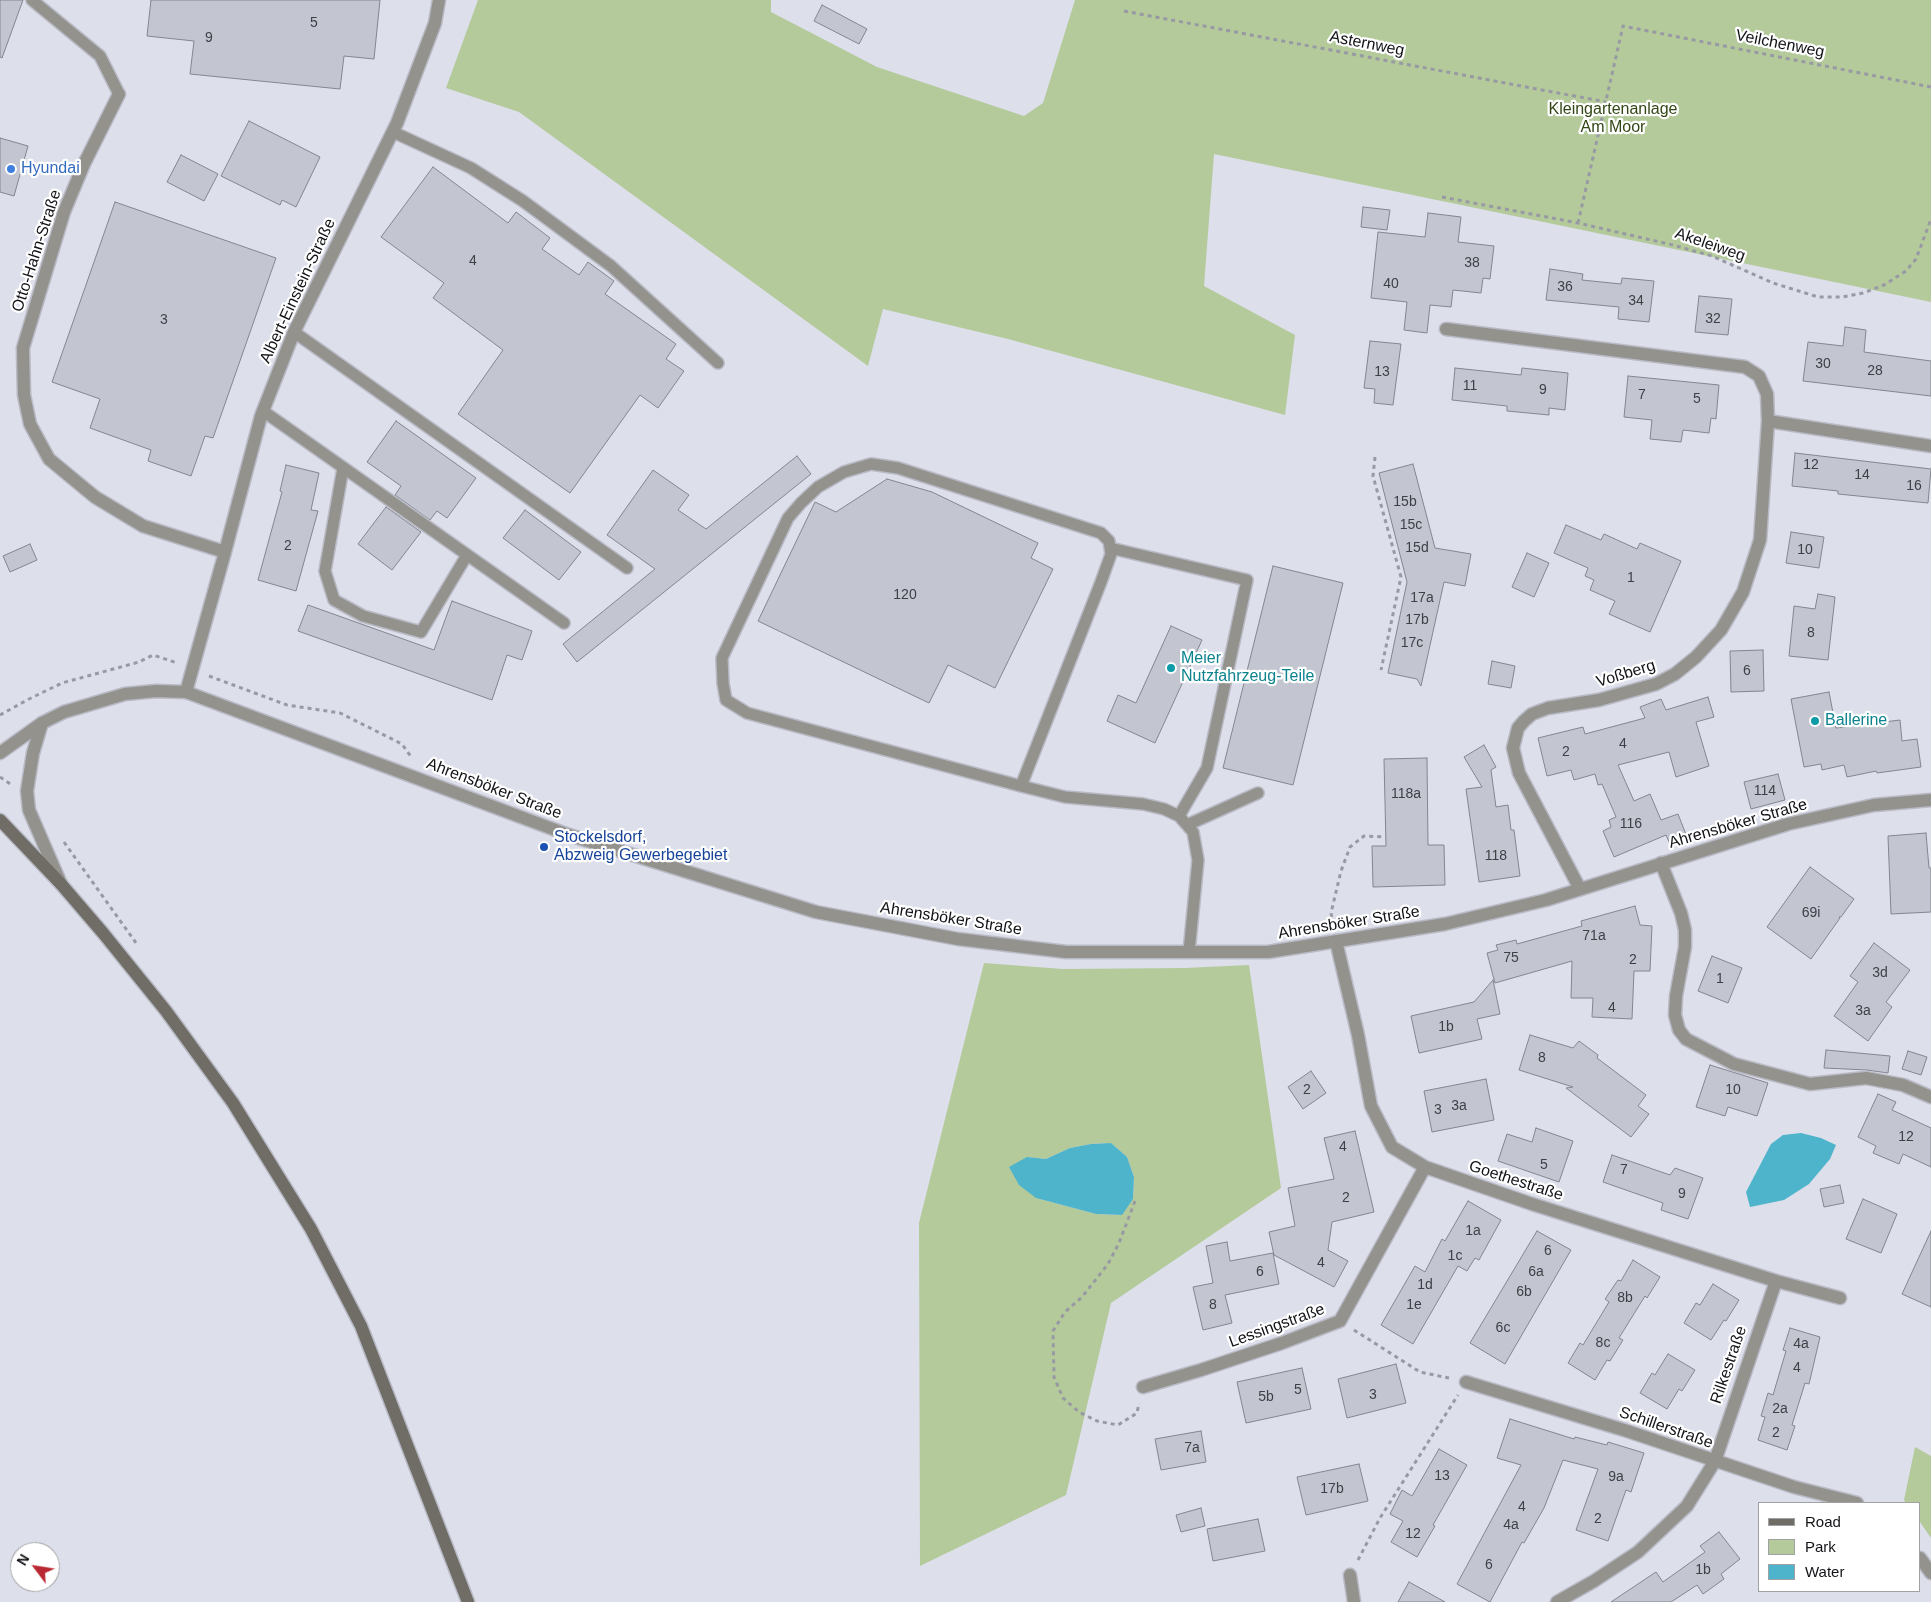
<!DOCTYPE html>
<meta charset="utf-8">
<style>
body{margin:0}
#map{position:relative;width:1931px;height:1602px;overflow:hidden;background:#dddfeb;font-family:Helvetica,sans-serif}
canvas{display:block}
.legend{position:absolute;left:1758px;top:1502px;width:162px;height:90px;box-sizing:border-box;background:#fff;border:1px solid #a0a1a2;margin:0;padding:6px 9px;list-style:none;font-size:15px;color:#121317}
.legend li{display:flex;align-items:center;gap:10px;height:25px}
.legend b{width:25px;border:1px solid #a0a1a2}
.north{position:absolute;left:10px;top:1542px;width:50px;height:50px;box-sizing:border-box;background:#fff;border:1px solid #a0a1a2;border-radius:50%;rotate:301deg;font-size:14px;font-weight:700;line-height:20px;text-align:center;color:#121317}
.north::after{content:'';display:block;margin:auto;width:18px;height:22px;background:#ba2933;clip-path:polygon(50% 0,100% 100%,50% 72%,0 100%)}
</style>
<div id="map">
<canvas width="1931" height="1602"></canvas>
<ul class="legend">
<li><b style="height:6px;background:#6f6d66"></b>Road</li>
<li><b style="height:14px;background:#b4ca9b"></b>Park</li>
<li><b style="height:14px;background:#4db4cb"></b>Water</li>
</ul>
<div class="north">N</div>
</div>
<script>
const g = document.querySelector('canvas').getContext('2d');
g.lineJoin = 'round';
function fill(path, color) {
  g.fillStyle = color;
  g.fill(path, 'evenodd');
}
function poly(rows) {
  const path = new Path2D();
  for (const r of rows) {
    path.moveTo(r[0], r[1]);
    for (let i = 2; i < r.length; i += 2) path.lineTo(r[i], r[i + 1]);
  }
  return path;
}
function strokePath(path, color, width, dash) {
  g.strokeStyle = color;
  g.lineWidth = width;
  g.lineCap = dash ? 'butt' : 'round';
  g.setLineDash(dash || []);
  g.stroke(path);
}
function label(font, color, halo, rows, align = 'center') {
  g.font = font + ' Helvetica,sans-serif';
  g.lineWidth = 4.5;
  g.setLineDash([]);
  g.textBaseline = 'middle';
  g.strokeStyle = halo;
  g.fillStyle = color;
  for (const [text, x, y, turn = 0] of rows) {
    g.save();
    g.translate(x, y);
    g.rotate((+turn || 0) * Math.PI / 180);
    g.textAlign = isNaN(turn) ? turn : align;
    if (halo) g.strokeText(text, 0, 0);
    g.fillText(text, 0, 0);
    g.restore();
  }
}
const green = poly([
 [478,0,771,0,771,12,877,67,1024,116,1043,103,1075,0,1931,0,1931,302,1214,154,1204,286,1295,335,1285,415,1008,339,883,309,868,366,519,112,446,88],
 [984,963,1063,969,1185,968,1249,965,1281,1188,1111,1303,1066,1495,920,1566,919,1223],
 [1111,1143,1127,1157,1134,1177,1133,1199,1121,1215,1096,1214,1036,1198,1027,1157,1046,1159,1070,1148,1091,1144],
 [1915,1447,1931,1456,1931,1538,1920,1522,1920,1503,1906,1503,1904,1500]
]);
const water = poly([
 [1801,1133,1821,1138,1836,1145,1830,1159,1809,1184,1784,1200,1750,1207,1746,1192,1771,1144,1783,1135],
 [1111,1143,1127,1157,1134,1177,1133,1199,1122,1215,1096,1214,1036,1198,1019,1185,1009,1167,1027,1157,1046,1159,1070,1148,1091,1144]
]);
const building = poly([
 [0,0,23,0,2,58,0,57,0,0],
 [151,0,380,0,374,59,344,56,340,89,190,74,194,41,147,36,151,0],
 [822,5,867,29,859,44,814,21,822,5],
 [249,121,320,157,296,207,282,200,280,205,221,176,249,121],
 [0,138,28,146,14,196,0,192,0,138],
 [181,155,218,174,204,201,167,182,181,155],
 [433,167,508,223,516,212,550,238,542,249,579,275,588,262,614,281,605,294,676,344,666,359,684,371,658,408,640,395,570,493,458,414,503,350,433,298,444,283,381,237,433,167],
 [115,202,276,258,213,438,205,436,191,476,148,461,151,450,90,428,100,399,52,382,115,202],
 [1363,207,1390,210,1387,230,1361,227,1363,207],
 [1428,213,1461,217,1458,242,1494,246,1490,279,1483,278,1481,293,1453,290,1451,307,1430,305,1427,333,1404,330,1407,302,1371,298,1378,232,1425,237,1428,213],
 [1550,269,1583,274,1582,280,1621,284,1622,278,1654,281,1649,322,1618,319,1619,307,1546,300,1550,269],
 [1699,296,1732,299,1728,335,1695,332,1699,296],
 [1845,327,1866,330,1864,352,1931,361,1931,396,1803,381,1808,342,1843,346,1845,327],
 [1370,341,1401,344,1393,405,1374,403,1375,389,1364,388,1370,341],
 [1455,368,1521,375,1522,368,1568,373,1565,410,1549,408,1549,415,1507,411,1507,406,1452,400,1455,368],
 [1628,376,1719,385,1716,419,1711,418,1709,433,1683,430,1681,442,1650,439,1652,420,1624,417,1628,376],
 [396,421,476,478,447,518,437,511,430,520,395,495,401,486,367,462,396,421],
 [1795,453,1931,469,1928,503,1838,494,1838,491,1792,486,1795,453],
 [797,456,811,474,577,662,563,644,655,569,607,535,653,470,689,495,678,510,706,529,797,456],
 [1413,464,1435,548,1471,554,1465,586,1444,582,1421,686,1417,679,1388,673,1407,582,1379,473,1413,464],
 [286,465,319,473,311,510,318,511,296,591,258,580,282,492,280,491,286,465],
 [887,479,932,492,1038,543,1031,558,1053,569,995,688,948,665,929,703,758,621,815,502,836,512,887,479],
 [386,507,421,532,392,570,358,544,386,507],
 [525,510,581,552,559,580,503,538,525,510],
 [1566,525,1601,540,1604,534,1637,549,1640,543,1681,561,1650,632,1609,614,1615,601,1590,590,1594,580,1585,576,1588,568,1554,553,1566,525],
 [1791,532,1824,537,1819,568,1786,563,1791,532],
 [30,544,37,560,10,572,3,556,30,544],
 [1527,553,1549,563,1534,597,1512,587,1527,553],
 [1273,566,1343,583,1293,785,1223,768,1273,566],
 [1818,594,1835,597,1828,660,1789,656,1794,606,1815,609,1818,594],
 [452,601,532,631,522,660,507,655,492,700,298,631,308,605,434,650,452,601],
 [1171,626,1202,640,1155,743,1107,721,1118,695,1136,703,1171,626],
 [1763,650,1764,691,1731,692,1730,651,1763,650],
 [1492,661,1515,666,1511,688,1488,684,1492,661],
 [1829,692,1836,728,1900,720,1902,741,1917,739,1921,767,1877,773,1876,771,1847,777,1844,765,1822,770,1821,764,1804,767,1791,699,1829,692],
 [1708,697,1714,717,1696,722,1709,766,1676,777,1669,752,1618,765,1634,801,1650,794,1661,820,1678,814,1687,837,1670,844,1666,835,1614,857,1603,831,1611,827,1609,820,1616,817,1602,784,1598,785,1595,774,1574,780,1571,770,1547,776,1538,738,1583,727,1585,734,1645,718,1640,707,1661,699,1666,710,1708,697],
 [1484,745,1496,767,1491,770,1496,807,1508,805,1511,830,1514,830,1520,876,1479,882,1466,789,1482,787,1464,757,1484,745],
 [1427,758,1428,845,1444,845,1445,885,1373,887,1372,846,1386,846,1384,759,1427,758],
 [1778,774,1785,800,1751,809,1744,782,1778,774],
 [1926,833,1929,868,1931,868,1931,912,1891,914,1888,836,1926,833],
 [1810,867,1854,899,1841,917,1839,917,1840,918,1811,959,1767,927,1810,867],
 [1635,906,1640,925,1652,926,1650,971,1634,971,1632,1019,1592,1017,1593,998,1571,998,1572,961,1495,983,1487,953,1498,950,1496,945,1516,940,1517,944,1582,926,1581,921,1635,906],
 [1874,943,1910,970,1886,1002,1892,1007,1868,1041,1834,1016,1858,982,1850,976,1874,943],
 [1712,956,1742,968,1728,1003,1698,991,1712,956],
 [1493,980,1500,1014,1477,1019,1482,1039,1419,1053,1411,1016,1474,1002,1493,980],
 [1530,1035,1573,1048,1579,1041,1598,1055,1597,1058,1646,1095,1638,1106,1649,1114,1631,1137,1566,1088,1573,1087,1519,1070,1530,1035],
 [1826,1050,1890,1056,1888,1073,1867,1070,1824,1068,1826,1050],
 [1908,1051,1927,1057,1921,1075,1902,1069,1908,1051],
 [1710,1065,1768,1083,1757,1116,1728,1107,1725,1116,1696,1107,1710,1065],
 [1311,1071,1326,1093,1303,1109,1288,1087,1311,1071],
 [1486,1079,1494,1120,1432,1132,1424,1091,1486,1079],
 [1878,1094,1896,1102,1892,1110,1931,1128,1931,1167,1903,1154,1899,1164,1873,1153,1876,1146,1858,1137,1878,1094],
 [1536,1128,1573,1141,1559,1182,1498,1161,1507,1134,1532,1142,1536,1128],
 [1355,1131,1374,1212,1332,1222,1328,1250,1348,1261,1334,1287,1274,1255,1269,1232,1295,1226,1288,1188,1334,1179,1324,1138,1355,1131],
 [1612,1155,1670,1175,1675,1168,1703,1178,1688,1219,1661,1210,1663,1203,1603,1182,1612,1155],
 [1840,1185,1844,1203,1824,1207,1820,1189,1840,1185],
 [1863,1199,1897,1214,1881,1253,1846,1239,1863,1199],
 [1468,1201,1501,1220,1479,1260,1475,1258,1467,1271,1458,1266,1413,1344,1381,1325,1415,1266,1425,1272,1442,1239,1445,1241,1468,1201],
 [1537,1231,1571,1250,1505,1364,1470,1343,1537,1231],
 [1931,1231,1931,1307,1902,1294,1931,1231],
 [1227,1242,1230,1261,1273,1253,1279,1284,1225,1295,1232,1323,1203,1330,1193,1287,1213,1283,1206,1246,1227,1242],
 [1633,1260,1660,1277,1647,1298,1645,1296,1619,1338,1623,1340,1610,1361,1607,1360,1595,1380,1568,1363,1580,1343,1583,1345,1609,1302,1605,1299,1618,1280,1621,1281,1633,1260],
 [1713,1284,1739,1300,1726,1321,1724,1320,1711,1340,1684,1323,1696,1303,1700,1305,1713,1284],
 [1790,1328,1820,1337,1809,1384,1805,1383,1792,1425,1795,1426,1787,1450,1758,1440,1765,1417,1761,1416,1768,1393,1773,1395,1786,1351,1783,1350,1790,1328],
 [1668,1354,1695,1370,1682,1391,1679,1389,1667,1409,1640,1393,1652,1373,1655,1375,1668,1354],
 [1396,1364,1406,1403,1347,1418,1338,1379,1396,1364],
 [1302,1368,1311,1409,1246,1423,1237,1382,1302,1368],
 [1510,1419,1574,1439,1575,1437,1607,1445,1608,1442,1644,1453,1631,1492,1626,1490,1608,1541,1576,1530,1598,1469,1563,1460,1544,1508,1524,1543,1522,1542,1490,1602,1457,1584,1521,1465,1497,1458,1510,1419],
 [1201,1431,1206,1462,1161,1470,1155,1439,1201,1431],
 [1439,1449,1467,1465,1433,1525,1435,1526,1417,1557,1391,1542,1403,1521,1390,1514,1402,1490,1412,1496,1439,1449],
 [1359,1464,1368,1501,1306,1515,1297,1477,1359,1464],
 [1201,1508,1205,1526,1181,1532,1176,1515,1201,1508],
 [1258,1519,1265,1551,1213,1561,1207,1529,1258,1519],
 [1719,1532,1740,1559,1721,1574,1724,1579,1703,1594,1697,1585,1671,1602,1611,1602,1656,1572,1663,1582,1705,1552,1700,1546,1719,1532],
 [1409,1582,1445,1602,1398,1602,1409,1582]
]);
const path = poly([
 [1124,11,1606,102],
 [1442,197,1578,223,1673,245,1712,256,1773,283,1818,297,1842,297,1863,293,1884,285,1906,271,1916,259,1931,219],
 [1578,223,1623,26,1931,87],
 [1375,457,1373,476,1401,577,1381,670],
 [209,676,287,705,340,713,402,744,412,758],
 [0,715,29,699,62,683,139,662,153,655,177,663],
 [0,777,12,785],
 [64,842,136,943],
 [1333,925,1331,913,1341,871,1350,847,1364,836,1386,837],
 [1135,1201,1119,1243,1108,1264,1082,1297,1065,1312,1053,1331,1054,1377,1063,1398,1079,1412,1097,1421,1118,1425,1137,1413,1139,1403],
 [1354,1330,1420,1372,1449,1378],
 [1358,1560,1380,1518,1458,1395]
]);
const service = poly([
 [32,0,100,56,119,94],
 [393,132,471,168,523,201,611,266,718,363],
 [294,332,627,568],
 [263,411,564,623],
 [343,468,325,571,334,600,363,616,421,632,467,555],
 [1110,548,1247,580,1207,768,1179,816],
 [1021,786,1101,582,1111,554,1109,541,1101,533,898,468,871,464,844,472,818,487,801,503,788,518,722,658,723,683,726,700,747,713,1021,786,1065,797,1143,804,1164,809,1179,816,1193,832,1198,860,1189,952],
 [1187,825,1258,793]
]);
const minor = poly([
 [119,94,84,164,64,212,23,348,24,395,30,424,49,459,95,497,143,526,225,552],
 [1446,329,1745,367,1759,376,1767,394,1768,421],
 [186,692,225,552,261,416,294,332,397,123,435,23,439,0],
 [42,723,33,753,27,791,29,810,61,884],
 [1661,863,1681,913,1685,930,1685,947,1676,996,1675,1015,1679,1030,1686,1039,1734,1064,1810,1084,1866,1078,1903,1085,1931,1097],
 [1580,889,1519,773,1513,748,1518,728,1524,721,1532,714,1548,708,1599,700,1656,684,1675,674,1696,657,1721,630,1743,592,1760,540,1768,421,1931,446],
 [1336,941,1358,1035,1371,1106,1392,1147,1425,1167,1532,1204,1776,1281,1840,1298],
 [1466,1382,1624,1430,1794,1487,1857,1503],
 [1143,1387,1201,1370,1282,1343,1340,1321,1425,1167],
 [1920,1558,1931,1573],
 [1350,1575,1354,1602],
 [1557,1602,1594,1581,1638,1552,1687,1506,1715,1461,1776,1281]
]);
const tertiary = poly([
 [0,753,42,723,64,712,125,694,156,691,186,692,569,835,816,912,958,939,1066,952,1268,952,1445,924,1546,900,1788,824,1874,805,1931,800]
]);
const secondary = poly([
 [0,820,61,884,103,933,166,1011,233,1103,311,1229,361,1326,468,1602]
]);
const markers = [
 [11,169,5,"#3f7fe0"],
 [1171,668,5,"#0f9aa8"],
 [1815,721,5,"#0f9aa8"],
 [544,847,5,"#1a4fb4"]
];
const numberNames = [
 ["5",314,23],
 ["9",209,38],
 ["4",473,261],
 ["38",1472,263],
 ["40",1391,284],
 ["36",1565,287],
 ["34",1636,301],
 ["32",1713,319],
 ["3",164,320],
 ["30",1823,364],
 ["28",1875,371],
 ["13",1382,372],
 ["11",1470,386],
 ["9",1543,390],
 ["7",1642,395],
 ["5",1697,399],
 ["12",1811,465],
 ["14",1862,475],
 ["16",1914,486],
 ["15b",1405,502],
 ["15c",1411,525],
 ["2",288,546],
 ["15d",1417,548],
 ["10",1805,550],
 ["1",1631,578],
 ["120",905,595],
 ["17a",1422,598],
 ["17b",1417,620],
 ["8",1811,633],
 ["17c",1412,643],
 ["6",1747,671],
 ["4",1623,744],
 ["2",1566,752],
 ["114",1765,791],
 ["118a",1406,794],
 ["116",1631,824],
 ["118",1496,856],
 ["69i",1811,913],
 ["71a",1594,936],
 ["75",1511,958],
 ["2",1633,960],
 ["3d",1880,973],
 ["1",1720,979],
 ["4",1612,1008],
 ["3a",1863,1011],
 ["1b",1446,1027],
 ["8",1542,1058],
 ["2",1307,1090],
 ["10",1733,1090],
 ["3a",1459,1106],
 ["3",1438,1110],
 ["12",1906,1137],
 ["4",1343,1147],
 ["5",1544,1165],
 ["7",1624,1170],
 ["9",1682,1194],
 ["2",1346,1198],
 ["1a",1473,1231],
 ["6",1548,1251],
 ["1c",1455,1256],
 ["4",1321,1263],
 ["6",1260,1272],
 ["6a",1536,1272],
 ["1d",1425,1285],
 ["6b",1524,1292],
 ["8b",1625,1298],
 ["8",1213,1305],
 ["1e",1414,1305],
 ["6c",1503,1328],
 ["8c",1603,1343],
 ["4a",1801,1344],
 ["4",1797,1368],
 ["5",1298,1390],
 ["3",1373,1395],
 ["5b",1266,1397],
 ["2a",1780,1409],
 ["2",1776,1433],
 ["7a",1192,1448],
 ["13",1442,1476],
 ["9a",1616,1477],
 ["17b",1332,1489],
 ["4",1522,1507],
 ["2",1598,1519],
 ["4a",1511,1525],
 ["12",1413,1534],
 ["6",1489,1565],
 ["1b",1703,1570]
];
const streetNames = [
 ["Asternweg",1367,44,11],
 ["Veilchenweg",1780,44,11],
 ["Akeleiweg",1710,245,19],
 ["Otto-Hahn-Straße",37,251,-72],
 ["Albert-Einstein-Straße",298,291,-65],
 ["Voßberg",1626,674,-17],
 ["Ahrensböker Straße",494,789,21],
 ["Ahrensböker Straße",1738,824,-16],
 ["Ahrensböker Straße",951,919,9],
 ["Ahrensböker Straße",1349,923,-9],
 ["Goethestraße",1516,1181,18],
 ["Lessingstraße",1277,1326,-20],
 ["Rilkestraße",1729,1365,-71],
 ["Schillerstraße",1666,1428,19]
];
const parkNames = [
 ["Kleingartenanlage",1613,110],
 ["Am Moor",1613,128]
];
const shopNames = [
 ["Hyundai",21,169]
];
const cultureNames = [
 ["Meier",1181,659],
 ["Nutzfahrzeug-Teile",1181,677],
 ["Ballerine",1825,721]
];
const transitNames = [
 ["Stockelsdorf,",554,838],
 ["Abzweig Gewerbegebiet",554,856]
];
fill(green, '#b4ca9b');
fill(water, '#4db4cb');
fill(building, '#c3c6d1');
strokePath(building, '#838590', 1);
strokePath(service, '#b8bac5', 14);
strokePath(minor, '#b8bac5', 15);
strokePath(tertiary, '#b8bac5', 15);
strokePath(secondary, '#b8bac5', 15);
strokePath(path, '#989aa3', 3, [4, 4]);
strokePath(service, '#94928d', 11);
strokePath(minor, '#94928d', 12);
strokePath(tertiary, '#94928d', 12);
strokePath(secondary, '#6f6d66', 12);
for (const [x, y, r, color] of markers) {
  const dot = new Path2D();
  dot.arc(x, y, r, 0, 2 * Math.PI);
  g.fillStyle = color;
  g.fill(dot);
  strokePath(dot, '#fff', 2);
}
label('14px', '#3e4046', null, numberNames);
label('16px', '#121317', '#fff', streetNames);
label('16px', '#324715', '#fff', parkNames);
label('16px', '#366cbe', '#fff', shopNames, 'left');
label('16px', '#0d838f', '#fff', cultureNames, 'left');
label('16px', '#164399', '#fff', transitNames, 'left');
</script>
